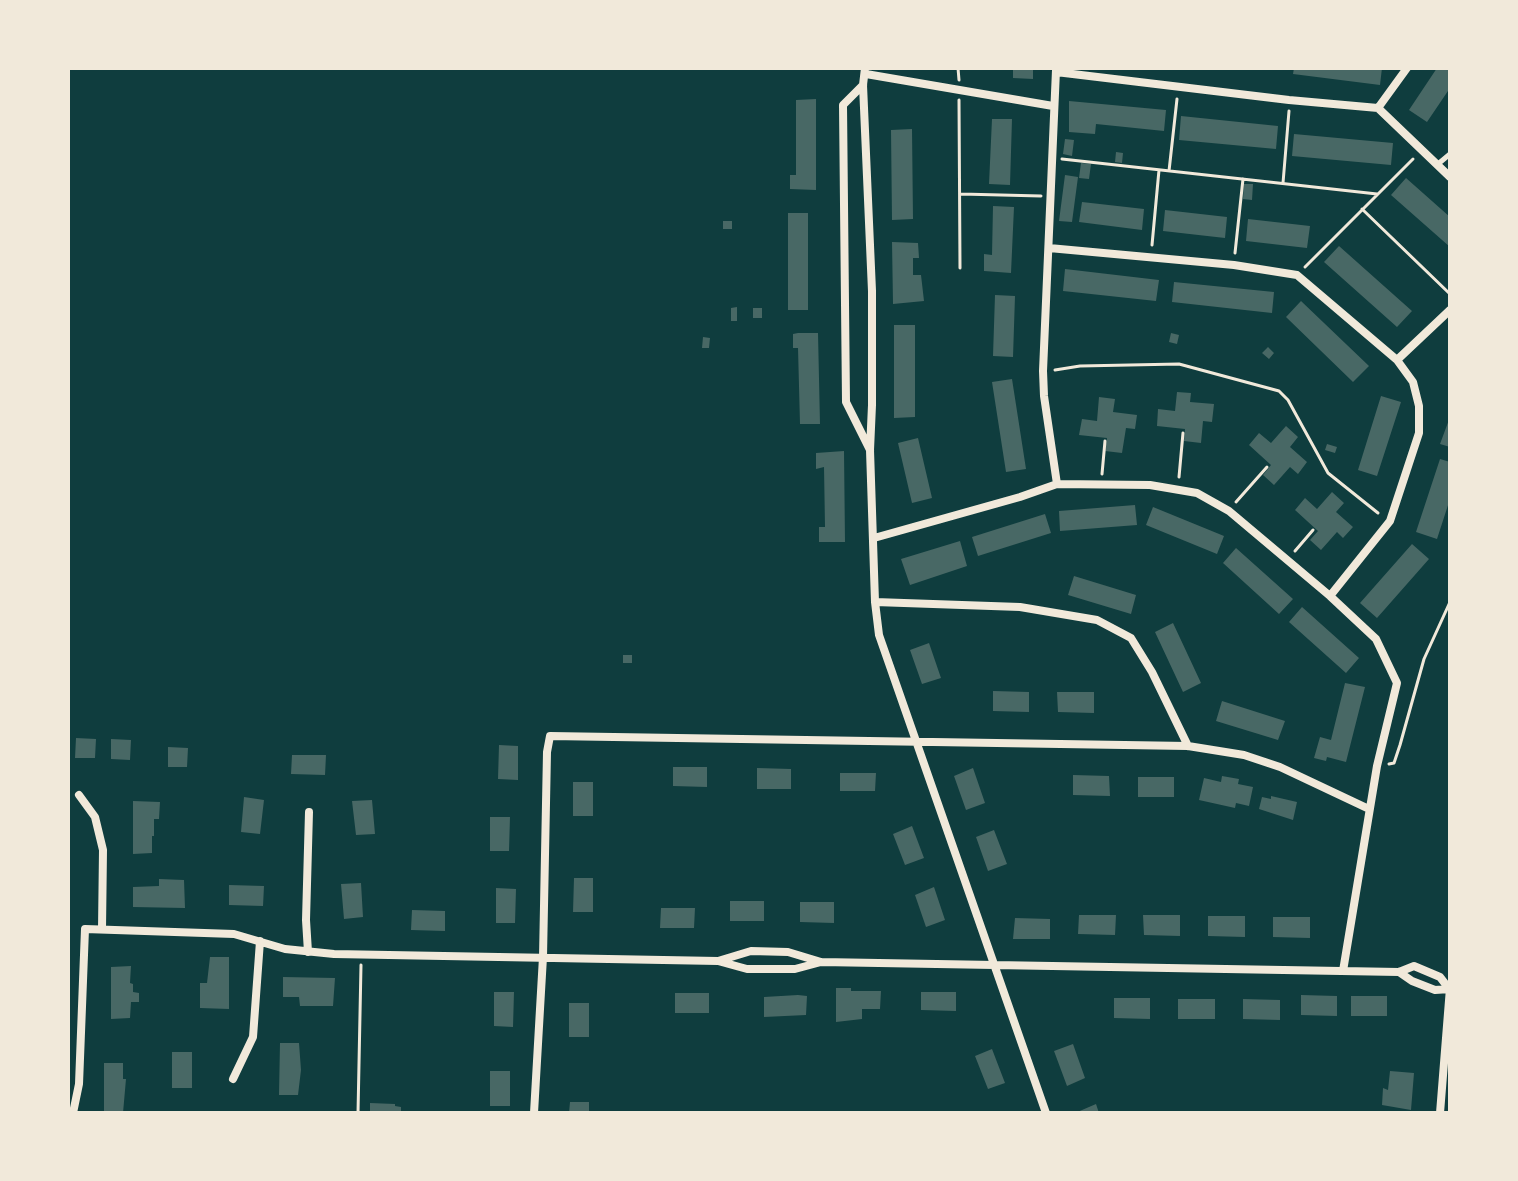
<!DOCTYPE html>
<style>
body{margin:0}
#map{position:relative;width:1518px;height:1181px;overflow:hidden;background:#0f3d3e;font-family:"PT Sans",sans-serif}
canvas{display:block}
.frame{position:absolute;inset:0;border:70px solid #f1e9da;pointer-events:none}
</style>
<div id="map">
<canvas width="1518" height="1181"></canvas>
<div class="frame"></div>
</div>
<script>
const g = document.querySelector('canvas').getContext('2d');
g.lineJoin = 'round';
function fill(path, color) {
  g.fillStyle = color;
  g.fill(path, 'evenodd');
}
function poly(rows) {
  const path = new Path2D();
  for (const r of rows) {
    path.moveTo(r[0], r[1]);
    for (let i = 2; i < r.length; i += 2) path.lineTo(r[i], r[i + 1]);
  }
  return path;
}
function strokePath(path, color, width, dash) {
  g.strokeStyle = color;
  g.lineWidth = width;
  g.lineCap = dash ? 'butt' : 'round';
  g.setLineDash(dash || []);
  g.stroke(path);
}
const building = poly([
 [1013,68,1033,68,1033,79,1013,78],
 [1294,68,1382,68,1380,85,1293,74],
 [1437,68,1450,68,1450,88,1427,122,1409,110],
 [816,99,816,190,790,189,790,175,796,175,796,100],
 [1069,101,1166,110,1164,131,1096,124,1095,134,1069,132],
 [1181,116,1278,126,1276,149,1179,140],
 [992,119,1012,119,1010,185,989,184],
 [912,129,913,219,892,220,891,130],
 [1294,134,1393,143,1391,165,1292,156],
 [1065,139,1074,140,1072,156,1063,154],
 [1116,152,1123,153,1122,163,1115,162],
 [1081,163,1091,164,1089,179,1079,178],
 [1065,175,1078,177,1072,222,1059,221],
 [1406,178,1450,217,1450,247,1391,195],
 [1244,184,1253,184,1252,200,1243,199],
 [1082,202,1144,209,1142,230,1079,222],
 [993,206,1014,207,1011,273,984,271,984,254,992,255],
 [1165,210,1227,217,1225,238,1163,231],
 [788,213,808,213,808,310,788,310],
 [1248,219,1310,226,1307,248,1246,241],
 [723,221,732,221,732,229,723,229],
 [892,242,918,243,919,258,913,258,913,275,921,275,924,301,893,304],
 [1339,246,1412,311,1397,327,1324,262],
 [1065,269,1159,280,1156,301,1063,291],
 [1174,282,1274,292,1272,313,1172,302],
 [995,295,1015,296,1013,357,993,356],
 [1301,301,1369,366,1353,382,1286,317],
 [737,307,737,321,731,321,731,308],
 [753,308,762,308,762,318,753,318],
 [894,325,915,325,915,417,894,418],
 [798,333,818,333,820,424,800,424,798,348,793,348,793,334],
 [1171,333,1179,335,1177,344,1169,342],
 [703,337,710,338,709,348,702,348],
 [1268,347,1274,353,1269,359,1262,353],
 [1012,379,1026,469,1006,472,992,382],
 [1177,392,1191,393,1190,402,1214,404,1212,422,1203,421,1201,443,1184,441,1185,429,1157,426,1158,409,1175,411],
 [1381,396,1401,402,1377,476,1358,470],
 [1099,397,1115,399,1113,412,1137,415,1135,429,1126,428,1122,453,1105,451,1107,438,1079,435,1082,419,1097,421],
 [1450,417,1450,447,1440,444],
 [1286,426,1298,437,1290,447,1307,462,1298,474,1290,467,1274,485,1263,475,1271,465,1249,445,1259,433,1271,443],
 [918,438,932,498,912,503,898,443],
 [1327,444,1337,447,1335,453,1325,450],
 [844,451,845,542,819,542,819,527,825,527,824,467,816,469,816,453],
 [1440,459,1450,462,1450,499,1437,539,1416,532],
 [1332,492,1344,503,1336,512,1353,527,1343,538,1337,532,1321,550,1310,540,1318,531,1295,510,1305,498,1317,509],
 [1135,505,1137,525,1060,531,1059,511],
 [1153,507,1224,536,1217,554,1146,525],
 [1045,514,1051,533,978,556,972,537],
 [960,541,967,566,910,585,901,559],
 [1412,544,1429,559,1377,618,1360,603],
 [1236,548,1293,599,1279,614,1223,563],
 [1074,576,1136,595,1131,614,1068,595],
 [1302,607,1359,658,1346,673,1289,622],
 [1173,623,1201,683,1183,692,1155,632],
 [929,643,941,678,922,684,910,650],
 [623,655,632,655,632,663,623,663],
 [1345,683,1365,687,1346,762,1327,757,1326,761,1314,758,1320,737,1331,740],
 [993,691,1029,692,1029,712,993,711],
 [1057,692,1094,692,1094,713,1058,712],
 [1222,701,1285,721,1278,740,1216,721],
 [76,738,96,739,95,758,75,758],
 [111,739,131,740,130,760,111,759],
 [499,745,518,746,518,780,498,779],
 [168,747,188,748,187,767,168,767],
 [292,755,326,755,325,775,291,774],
 [673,767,707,767,707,787,673,786],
 [757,768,791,769,791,789,757,789],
 [973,768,985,803,966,810,954,776],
 [840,773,876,773,875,791,840,791],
 [1073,775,1109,776,1110,796,1073,795],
 [1222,776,1239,779,1238,784,1253,787,1249,806,1236,803,1235,808,1199,800,1204,778,1221,782],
 [1138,777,1174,777,1174,797,1138,797],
 [573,782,593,782,593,816,573,816],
 [1271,796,1297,802,1293,820,1259,809,1262,797,1271,799],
 [244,797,264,800,260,834,241,832],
 [372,800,375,834,356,835,352,801],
 [133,801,160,802,159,819,154,819,154,836,152,836,152,853,133,854],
 [490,817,510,817,509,851,490,851],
 [912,826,924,858,905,865,893,834],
 [994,830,1007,864,988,871,976,837],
 [574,878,593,878,593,912,573,912],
 [159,879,184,880,185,908,133,907,133,887,159,886],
 [361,883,363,917,344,919,341,884],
 [229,885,264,886,263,906,229,905],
 [934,887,945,920,926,927,915,895],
 [496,888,516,889,515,923,496,923],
 [730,901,764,901,764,921,730,921],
 [800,902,834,902,834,923,800,922],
 [661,908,695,908,694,928,660,928],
 [412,910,445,911,445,931,411,930],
 [1079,915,1116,915,1115,935,1078,934],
 [1143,915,1180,915,1180,936,1144,935],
 [1208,916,1245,916,1245,937,1208,936],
 [1273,917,1310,917,1310,938,1273,937],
 [1015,918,1050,919,1050,939,1013,939],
 [210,957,229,957,229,1009,200,1008,200,983,207,983],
 [131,966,130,983,133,984,133,992,139,993,139,1002,131,1002,130,1018,111,1019,111,967],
 [283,977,335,978,333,1006,300,1006,299,997,283,997],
 [836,988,851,988,851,991,881,991,880,1009,862,1009,862,1019,836,1022],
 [494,992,514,992,513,1027,494,1026],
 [921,992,956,992,956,1011,921,1010],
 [675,993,709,993,709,1013,675,1013],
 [798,995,807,996,806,1015,764,1017,764,997],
 [1301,995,1337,996,1337,1016,1301,1015],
 [1351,996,1387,996,1387,1016,1351,1016],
 [1114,998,1150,998,1150,1019,1114,1018],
 [1178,999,1215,999,1215,1019,1178,1019],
 [1243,999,1280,1000,1280,1020,1243,1019],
 [569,1003,589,1003,589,1037,569,1037],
 [280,1043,299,1043,301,1070,298,1095,279,1095],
 [1073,1044,1085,1078,1067,1086,1054,1051],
 [992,1049,1005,1083,988,1089,975,1056],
 [172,1052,192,1052,192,1088,172,1088],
 [104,1063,123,1063,123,1079,126,1079,123,1113,104,1113],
 [490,1071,510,1071,510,1106,490,1106],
 [1390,1071,1414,1073,1411,1110,1382,1105,1383,1088,1388,1090],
 [570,1102,589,1102,589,1113,569,1113],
 [370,1103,395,1104,395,1106,401,1107,401,1113,370,1113],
 [1096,1104,1099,1113,1075,1113]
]);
const path = poly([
 [958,68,959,80],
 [959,100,960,268],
 [1062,159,1377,194],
 [1169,171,1177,99],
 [1283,183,1289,111],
 [961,194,1041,196],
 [1362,209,1450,294],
 [1152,245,1159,170],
 [1235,253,1243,179],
 [1305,267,1413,159],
 [1055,370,1080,366,1179,364,1279,391,1288,400,1328,473,1378,513],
 [1102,474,1105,441],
 [1179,477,1183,433],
 [1236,502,1267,467],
 [1295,551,1313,530],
 [1389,764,1394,763,1400,745,1424,659,1450,602],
 [358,1113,361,965]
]);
const service = poly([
 [1438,164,1450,154]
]);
const minor = poly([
 [865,68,863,85,872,291,872,405,870,450,875,602,879,635,1046,1113],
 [1056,70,1043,371,1044,396,1057,484],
 [1056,72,1289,100,1378,108,1450,177],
 [866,74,1053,106],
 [863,85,843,105,846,402,870,450],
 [1378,108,1407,68],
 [1049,248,1234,265,1297,275,1397,360,1413,382,1419,406,1419,433,1390,521,1330,596],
 [1397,360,1450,310],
 [874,538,1020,497,1057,484,1150,485,1197,493,1229,511,1330,596,1376,639,1397,683,1377,766,1343,971],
 [875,602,1020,607,1097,620,1131,638,1152,672,1188,746],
 [79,795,95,817,103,850,102,929],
 [308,952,306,920,309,812],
 [821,962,795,969,747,969,718,961,751,951,788,952,821,962,1399,972,1414,966,1440,977,1450,990],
 [1399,972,1412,981,1435,990,1450,989],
 [233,1079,253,1037,260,941],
 [73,1113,79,1084,85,929,234,934,285,949,334,954,718,961],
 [534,1113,543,957,547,752,550,736,1188,746,1244,755,1280,767,1369,809],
 [1440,1113,1450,988]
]);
fill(building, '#486865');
strokePath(path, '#f1e9da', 3);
strokePath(service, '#f1e9da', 5);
strokePath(minor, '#f1e9da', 8);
</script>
